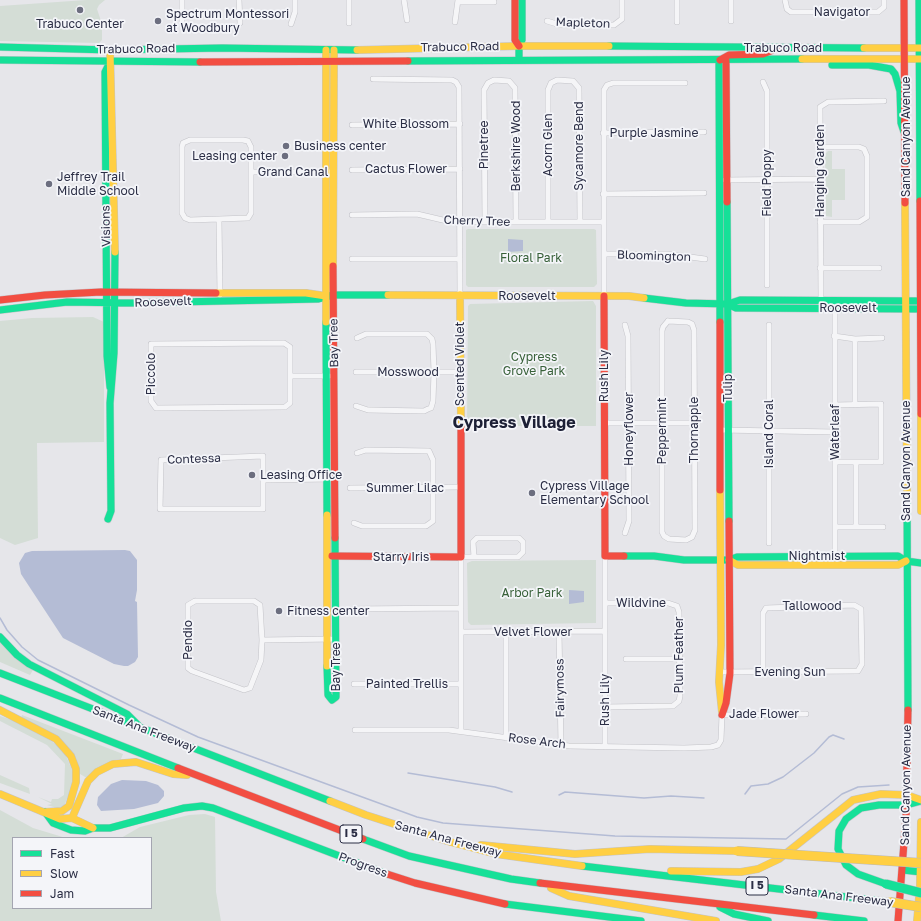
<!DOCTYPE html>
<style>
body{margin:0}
#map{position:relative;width:921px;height:921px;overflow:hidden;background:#e6e6ea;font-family:"Golos Text",sans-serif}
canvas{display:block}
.legend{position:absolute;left:12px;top:837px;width:140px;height:72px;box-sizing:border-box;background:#f4f5f9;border:1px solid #a4a5b1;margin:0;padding:5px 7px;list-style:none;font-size:12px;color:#2b2e45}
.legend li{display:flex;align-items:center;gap:8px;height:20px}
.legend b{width:20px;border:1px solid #a4a5b1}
</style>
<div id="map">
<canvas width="921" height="921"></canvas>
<ul class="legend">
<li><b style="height:5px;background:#16e098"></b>Fast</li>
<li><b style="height:5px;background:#ffcf43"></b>Slow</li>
<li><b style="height:5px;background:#f24e42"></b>Jam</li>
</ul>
</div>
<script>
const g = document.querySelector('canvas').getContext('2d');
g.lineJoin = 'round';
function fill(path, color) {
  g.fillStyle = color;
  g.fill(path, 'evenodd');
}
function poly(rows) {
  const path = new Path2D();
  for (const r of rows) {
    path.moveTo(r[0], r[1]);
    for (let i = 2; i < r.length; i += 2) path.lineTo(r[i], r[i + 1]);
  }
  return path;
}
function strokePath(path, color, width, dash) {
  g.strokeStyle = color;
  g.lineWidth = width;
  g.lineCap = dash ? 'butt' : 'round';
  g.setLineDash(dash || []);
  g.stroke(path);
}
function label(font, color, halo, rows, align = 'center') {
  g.font = font + ' "Golos Text",sans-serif';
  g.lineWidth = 3.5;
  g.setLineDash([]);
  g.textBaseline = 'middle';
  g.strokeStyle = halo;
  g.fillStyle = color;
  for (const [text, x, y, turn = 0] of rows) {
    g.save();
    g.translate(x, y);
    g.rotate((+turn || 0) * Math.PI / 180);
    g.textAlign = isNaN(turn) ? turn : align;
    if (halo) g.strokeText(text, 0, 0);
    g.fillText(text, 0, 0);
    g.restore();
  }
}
const green = poly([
 [86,0,105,0,99,5,97,9,102,24,102,40,99,43,0,41,0,6],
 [828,151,832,151,832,169,845,169,845,200,832,200,832,217,826,216,825,154],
 [468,229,594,229,596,230,597,284,594,287,468,287,466,285,466,230],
 [593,301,596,306,596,426,467,426,468,306,470,304],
 [93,317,104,322,104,442,37,443,38,538,15,545,0,538,0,321,32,318],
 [596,560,596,623,471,625,468,622,467,563,472,561],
 [0,642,33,670,30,675,0,662],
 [22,715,123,754,121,759,113,760,87,778,80,774,76,758,21,718],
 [0,716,15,721,50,740,64,751,72,770,73,784,64,806,57,808,47,805,52,804,38,797,51,802,52,799,58,799,64,795,65,764,47,745,0,721],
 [0,775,29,788,30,794,0,783],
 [0,810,33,828,66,838,13,838,13,908,151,908,151,838,121,838,140,827,189,815,205,814,215,817,216,892,221,921,0,921]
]);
const water = poly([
 [508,239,523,240,523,251,508,252],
 [125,550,130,551,137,560,137,590,135,601,137,602,138,657,135,662,128,666,124,666,114,664,63,638,21,574,19,563,25,553,32,551],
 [569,590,584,591,584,602,569,604],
 [122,780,146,781,158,785,164,791,164,796,158,803,134,809,101,811,97,805,98,797,111,784]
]);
const stream = poly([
 [0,618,7,630,22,647,38,660,129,705,198,737,417,817,443,823,615,836,786,839,842,794,858,787,889,785],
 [408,773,495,787,512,792],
 [745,794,751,786,768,784,783,777,814,753,829,737,833,735,844,739],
 [559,795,565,792,644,798,671,796,704,798]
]);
const street = poly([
 [239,0,240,23],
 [349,0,349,23],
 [404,0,407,20],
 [677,0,677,22],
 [731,0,731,21],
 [785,0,787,9,791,12,878,12,884,7,884,0],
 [458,2,494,2],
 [547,21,560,25,614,25,622,19,622,0],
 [455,22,458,0],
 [182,23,182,0],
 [291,24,295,12,295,0],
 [373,79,452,80,456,82,459,87,460,295],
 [763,82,767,91,767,285],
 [352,125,460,124],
 [603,133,704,132],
 [820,147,859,147,864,149,867,156,867,217,859,222,820,222],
 [352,170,460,169],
 [251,172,251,213,248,218,190,220,185,218,182,213,182,147,183,143,190,140,243,140,248,141,251,147,251,172,330,172],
 [725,180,820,179],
 [603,194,704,193],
 [352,215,417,214,447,221,460,222,604,222],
 [219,220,220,295],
 [485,222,484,90,488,83,494,80,509,81,515,88,516,222],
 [548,222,548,90,551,83,557,80,573,81,579,88,580,222],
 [604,254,668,254,705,259],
 [352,259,460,259],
 [820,268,879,268],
 [604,296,604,90,607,85,613,83,685,83],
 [821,300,820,107,828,102,884,101],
 [835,308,835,556],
 [668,321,688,322,692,324,694,330,695,530,692,537,686,540,669,539,664,536,662,532,662,331,663,327,668,321],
 [625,325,628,336,629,521,625,533],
 [769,325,769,543],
 [834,336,855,339,882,338],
 [356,372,460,372],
 [290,376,290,347,284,343,151,344,151,401,156,408,285,407,290,403,290,376,329,376],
 [835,405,881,404,881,462,835,462],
 [855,405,855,339],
 [356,406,368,410,424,411,428,409,431,408,433,401,434,372,433,344,432,339,427,334,366,334,357,338],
 [604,423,694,423],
 [720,430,835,432],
 [856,462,856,527],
 [263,480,263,456,161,460,160,509,263,509,263,480,330,479],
 [350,488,461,487],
 [354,523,362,526,426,526,433,521,433,460,429,451,366,450,357,453],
 [835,527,883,527],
 [605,556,605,747],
 [195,601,254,601,260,605,262,640,261,660,250,688,244,690,192,671,188,668,188,605,195,601],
 [605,603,668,603,677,606,679,612,680,696,679,701,673,706,605,707],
 [352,609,461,608],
 [461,632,605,631],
 [506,632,506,738],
 [559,632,561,745],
 [262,640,335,639],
 [626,659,679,659],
 [720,672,858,671,862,664,861,609,854,605,766,608,763,613,763,672],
 [354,684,461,684],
 [355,730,449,730,569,746,684,748,711,747,718,745,721,740,722,715,806,714],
 [461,730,461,557,518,557,523,552,523,542,519,538,477,538,473,542,474,557]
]);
const fast = poly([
 [919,0,920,201],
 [609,46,864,48],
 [0,47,110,50,222,48,357,50],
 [0,60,200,62],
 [519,60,519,46,522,40,522,0],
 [408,61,802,59],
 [719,61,720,322],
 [110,62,105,72,107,356,110,387],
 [832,65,869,65,891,69,895,74,900,91,901,123,904,132],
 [727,202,729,521],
 [644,298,686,303,728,304,740,300,921,301],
 [728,304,736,308,921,309],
 [0,310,67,302,131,303,318,299,333,295,388,295],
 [326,322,327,515],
 [907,497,908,710],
 [108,519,111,511,110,403,114,353,115,252],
 [624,556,654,556,684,560,729,560,737,557,898,556,906,561,921,563],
 [0,637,17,655,29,664,127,714,138,725],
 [327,666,328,695,332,700,336,697,335,538],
 [0,673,330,801],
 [0,698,178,768],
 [45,812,53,823,71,830,85,831,93,828,110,828,184,808,202,806,213,808,387,874],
 [363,839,409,856,511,879,540,883],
 [582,866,890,902],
 [903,870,921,872],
 [886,884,858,874,846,865,838,849,839,831,846,819,861,808,879,805,906,805,921,801],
 [505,904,641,921],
 [720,907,734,914,768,921],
 [814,915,864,921]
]);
const slow = poly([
 [864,48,921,48],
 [110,50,115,252],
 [326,50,326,322],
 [357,50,519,46,609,46],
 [802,59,921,59],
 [905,203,907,497],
 [333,266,334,50],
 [216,293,306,293,326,296],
 [388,295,629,296,644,298],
 [460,295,461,426],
 [921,414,921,511],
 [720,490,721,645,719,682,722,712],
 [327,515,327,666],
 [729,560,738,565,898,565,906,561],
 [0,710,56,739,71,756,76,769,76,782,69,806,62,811,45,812],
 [0,794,60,819,72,818,93,828],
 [330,801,366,815,447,841,496,854,582,866],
 [72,818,88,781,97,772,113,764,136,762,173,774,187,775],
 [481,845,575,854,650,849,737,851],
 [671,871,741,872,758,869,779,859,853,800,881,794,907,795,921,800],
 [551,888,569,896,716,921],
 [917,921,920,886,921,822]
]);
const jam = poly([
 [515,0,515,40,519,46],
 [904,0,905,203],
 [720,60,729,55,763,54,778,48],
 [726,61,727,202],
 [200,62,408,61],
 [920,201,921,414],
 [333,266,335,538],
 [604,296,605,556,624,556],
 [0,300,45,295,101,292,216,293],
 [720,322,720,490],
 [332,556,461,557,461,426],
 [722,715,726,703,730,673,729,521],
 [178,768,363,839],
 [387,874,415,883,505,904],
 [540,883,814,915],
 [898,921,906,816,908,710]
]);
const fastBridge = poly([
 [886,884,921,893]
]);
const slowBridge = poly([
 [737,851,921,863],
 [890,902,921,907]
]);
const markers = [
 [80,10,4,"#6c6e7f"],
 [158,21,4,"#6c6e7f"],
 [286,146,4,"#6c6e7f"],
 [285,156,4,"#6c6e7f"],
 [49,184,4,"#6c6e7f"],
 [252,475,4,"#6c6e7f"],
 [532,493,4,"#6c6e7f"],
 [279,611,4,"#6c6e7f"]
];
const shields = [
 [351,834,22],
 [757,886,22]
];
const shieldNames = [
 ["I 5",351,834],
 ["I 5",757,886]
];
const streetNames = [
 ["Navigator",842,12],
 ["Mapleton",583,23,2],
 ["Trabuco Road",460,47,-1],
 ["Trabuco Road",783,48],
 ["Trabuco Road",136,49,-1],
 ["White Blossom",406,124],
 ["Purple Jasmine",654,133],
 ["Sand Canyon Avenue",906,137,-90],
 ["Pinetree",484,145,-90],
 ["Acorn Glen",548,145,-90],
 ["Berkshire Wood",516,146,-90],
 ["Sycamore Bend",579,146,-90],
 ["Cactus Flower",406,169],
 ["Hanging Garden",820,171,-90],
 ["Grand Canal",293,172],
 ["Field Poppy",767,183,-90],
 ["Cherry Tree",477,221,2],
 ["Visions",106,226,-91],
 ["Bloomington",654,256,2],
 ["Roosevelt",527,296],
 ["Roosevelt",163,302,-2],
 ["Roosevelt",848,308],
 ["Bay Tree",334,343,-91],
 ["Scented Violet",460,364,-90],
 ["Mosswood",408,372],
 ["Piccolo",151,374,-90],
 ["Rush Lily",604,376,-90],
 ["Tulip",728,388,-90],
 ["Honeyflower",629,429,-90],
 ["Thornapple",694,430,-90],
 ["Peppermint",662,431,-90],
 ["Waterleaf",835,432,-90],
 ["Island Coral",769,434,-90],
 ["Contessa",194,459,-2],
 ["Sand Canyon Avenue",906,461,-90],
 ["Summer Lilac",405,488],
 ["Nightmist",817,556],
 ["Starry Iris",401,557],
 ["Wildvine",641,603],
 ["Tallowood",812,606],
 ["Velvet Flower",533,632],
 ["Pendio",188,640,-90],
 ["Plum Feather",679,655,-90],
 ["Bay Tree",336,667,-90],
 ["Evening Sun",790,672],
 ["Painted Trellis",407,684],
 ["Fairymoss",560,688,-91],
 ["Rush Lily",605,700,-90],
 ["Jade Flower",764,714],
 ["Santa Ana Freeway",144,729,21],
 ["Rose Arch",537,741,7],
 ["Sand Canyon Avenue",906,785,-89],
 ["Santa Ana Freeway",448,839,15],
 ["Progress",363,865,20],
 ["Santa Ana Freeway",839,896,7]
];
const poiNames = [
 ["Spectrum Montessori",166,14],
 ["at Woodbury",166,28],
 ["Trabuco Center",80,24,"center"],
 ["Business center",294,146],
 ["Leasing center",277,156,"right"],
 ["Jeffrey Trail",57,177],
 ["Middle School",57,191],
 ["Leasing Office",260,475],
 ["Cypress Village",540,486],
 ["Elementary School",540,500],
 ["Fitness center",287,611]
];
const parkNames = [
 ["Floral Park",531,258],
 ["Cypress",534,357],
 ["Grove Park",534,371],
 ["Arbor Park",532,593]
];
const districtNames = [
 ["Cypress Village",514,423]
];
fill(green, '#d4ddd6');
fill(water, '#b4bcd5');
strokePath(stream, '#b4bcd5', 1.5);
strokePath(street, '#c3c3c8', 6);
strokePath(fast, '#c3c3c8', 8);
strokePath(slow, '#c3c3c8', 8);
strokePath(jam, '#c3c3c8', 8);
strokePath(street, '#f5f5f7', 5);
strokePath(fast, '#16e098', 7);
strokePath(slow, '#ffcf43', 7);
strokePath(jam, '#f24e42', 7);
strokePath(fastBridge, '#b8b9bf', 10, []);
strokePath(slowBridge, '#b8b9bf', 10, []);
strokePath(fastBridge, '#16e098', 9);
strokePath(slowBridge, '#ffcf43', 9);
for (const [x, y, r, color] of markers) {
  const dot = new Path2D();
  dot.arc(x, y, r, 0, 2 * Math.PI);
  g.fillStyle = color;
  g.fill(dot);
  strokePath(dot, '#f4f5f9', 1.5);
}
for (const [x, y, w] of shields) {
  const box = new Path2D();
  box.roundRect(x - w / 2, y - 9, w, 18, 3);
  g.fillStyle = '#f4f5f9';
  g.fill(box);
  strokePath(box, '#2b2e45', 1);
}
label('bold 11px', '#2b2e45', null, shieldNames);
label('12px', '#2b2e45', '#f4f5f9', streetNames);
label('12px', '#2b2e45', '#f4f5f9', poiNames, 'left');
label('12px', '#386139', '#f4f5f9', parkNames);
label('bold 16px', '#1d2036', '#f4f5f9', districtNames);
</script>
